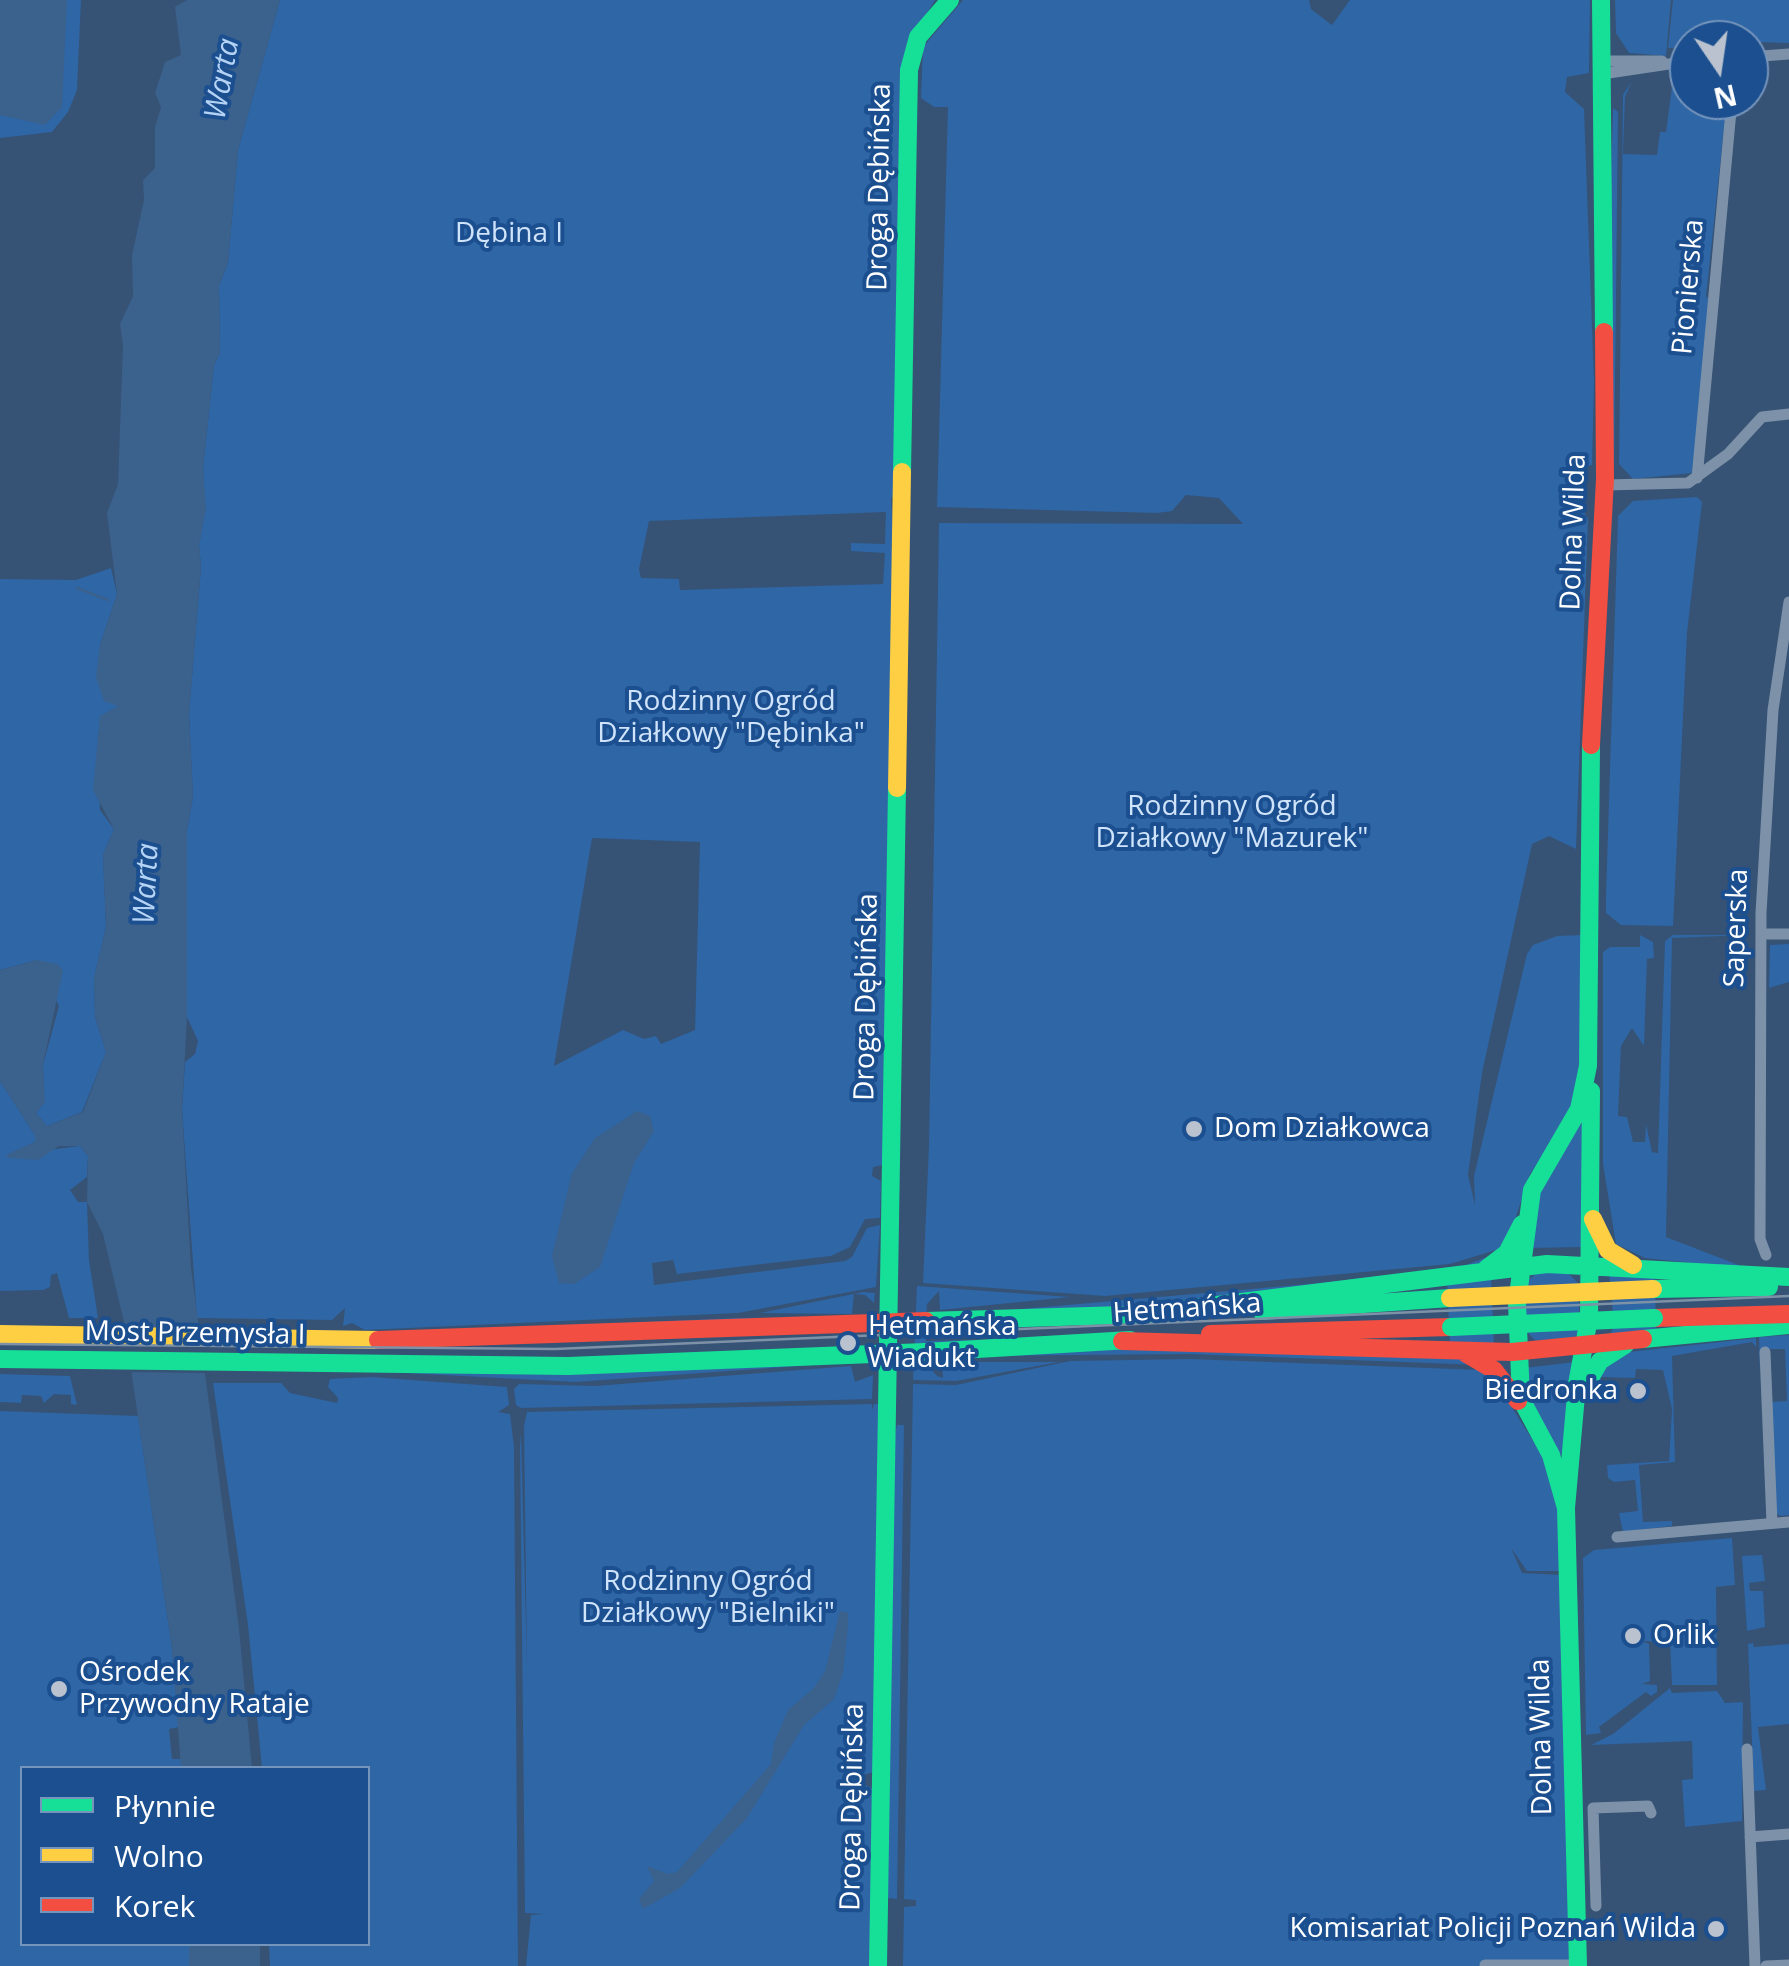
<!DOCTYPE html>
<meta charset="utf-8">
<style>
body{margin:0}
#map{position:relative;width:1789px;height:1966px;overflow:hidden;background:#365274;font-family:"Open Sans",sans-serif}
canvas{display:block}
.legend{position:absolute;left:20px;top:1766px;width:350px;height:180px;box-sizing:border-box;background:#1b4f8f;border:2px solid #7695bc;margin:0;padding:12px 18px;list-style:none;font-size:30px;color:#fff}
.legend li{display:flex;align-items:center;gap:20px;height:50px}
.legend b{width:50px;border:2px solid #7695bc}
.north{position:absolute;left:1669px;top:20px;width:100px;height:100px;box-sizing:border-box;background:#1b4f8f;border:2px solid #7695bc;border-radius:50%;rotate:167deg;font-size:28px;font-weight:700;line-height:40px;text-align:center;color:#fff}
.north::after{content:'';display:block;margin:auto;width:35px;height:45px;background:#b9c2ce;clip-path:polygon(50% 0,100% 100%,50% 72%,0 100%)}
</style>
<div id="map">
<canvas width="1789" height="1966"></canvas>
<ul class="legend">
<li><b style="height:12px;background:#16e098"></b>Płynnie</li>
<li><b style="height:12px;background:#ffcf43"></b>Wolno</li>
<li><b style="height:12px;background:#f24e42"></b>Korek</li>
</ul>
<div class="north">N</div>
</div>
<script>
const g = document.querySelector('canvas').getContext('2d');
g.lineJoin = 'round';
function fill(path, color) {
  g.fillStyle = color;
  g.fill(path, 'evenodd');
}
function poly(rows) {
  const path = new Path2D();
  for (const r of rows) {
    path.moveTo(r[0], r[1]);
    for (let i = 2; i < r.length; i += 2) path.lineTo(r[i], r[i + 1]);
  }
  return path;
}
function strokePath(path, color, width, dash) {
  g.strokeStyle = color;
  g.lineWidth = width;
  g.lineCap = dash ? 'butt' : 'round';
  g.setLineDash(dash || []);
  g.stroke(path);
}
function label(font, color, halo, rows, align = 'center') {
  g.font = font + ' "Open Sans",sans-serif';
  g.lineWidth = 8;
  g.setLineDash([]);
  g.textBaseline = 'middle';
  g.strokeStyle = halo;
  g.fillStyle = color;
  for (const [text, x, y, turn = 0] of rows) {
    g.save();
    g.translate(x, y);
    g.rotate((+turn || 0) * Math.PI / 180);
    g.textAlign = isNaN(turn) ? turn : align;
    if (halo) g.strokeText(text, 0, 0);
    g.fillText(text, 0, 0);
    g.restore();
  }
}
const green = poly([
 [0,0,81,0,77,90,68,112,52,132,0,138],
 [280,0,935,0,914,35,895,495,891,498,894,543,891,546,894,553,883,1165,873,1167,872,1176,881,1181,880,1218,865,1219,850,1247,831,1256,677,1274,673,1260,652,1263,654,1285,845,1261,852,1257,867,1228,880,1225,876,1287,738,1313,365,1330,352,1323,343,1326,345,1308,332,1320,197,1318,182,1110,185,1062,195,1054,198,1041,187,1017,187,830,193,797,189,713,201,567,199,545,205,509,203,468,214,365,220,353,219,286,228,263,238,150],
 [886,512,885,544,851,543,851,551,885,553,883,584,680,590,679,579,641,578,639,569,649,521],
 [592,838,700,842,695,1030,661,1044,656,1036,644,1039,623,1030,554,1066],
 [963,0,1309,0,1311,9,1332,25,1350,0,1590,0,1589,73,1567,77,1565,92,1584,109,1594,382,1592,465,1562,473,1588,519,1576,849,1549,836,1532,844,1482,1073,1468,1175,1475,1205,1474,1176,1527,954,1533,945,1557,936,1583,935,1580,1089,1563,1129,1530,1174,1506,1247,1450,1264,1105,1296,923,1283,929,1145,939,523,1243,524,1219,498,1186,495,1172,511,1157,513,937,507,948,107,934,107,921,98,923,47],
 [1615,0,1671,0,1666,56,1629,53,1616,33],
 [1673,0,1789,0,1789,43,1689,40,1689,47,1668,48],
 [1689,79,1689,100,1727,100,1706,297,1712,299,1692,473,1633,479,1619,464,1623,95,1632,81,1625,97,1623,154,1657,155,1660,132,1666,132,1673,80],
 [1613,108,1618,112,1614,480,1609,250],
 [1697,497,1702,502,1687,633,1673,926,1621,925,1606,913,1606,896,1618,516,1633,501],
 [111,568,117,594,100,645,119,706,98,734,98,755,100,810,114,829,103,855,106,927,94,978,95,1017,106,1052,82,1112,47,1126,36,1113,44,1102,43,1065,59,1006,37,960,0,970,0,579,76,580],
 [1640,935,1653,942,1654,958,1647,959,1644,1046,1632,1028,1621,1046,1618,1116,1627,1117,1633,1142,1645,1142,1646,1124,1652,1152,1658,1153,1665,941,1673,935,1747,935,1672,938,1666,1237,1749,1269,1645,1258,1616,1244,1603,1164,1603,952,1610,947,1640,947],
 [1789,944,1789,982,1769,988,1770,945],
 [0,1081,35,1135,35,1142,7,1155,80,1146,88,1156,87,1177,70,1190,78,1202,87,1202,89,1260,98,1318,69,1318,57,1273,51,1275,50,1287,43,1290,0,1291],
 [1583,1119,1583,1247,1529,1248,1536,1197],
 [1487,1257,1480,1265,1160,1305,975,1313,1320,1283,1461,1267],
 [1538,1272,1568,1273,1578,1283,1580,1330,1575,1337,1536,1341,1525,1330,1526,1282],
 [1609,1272,1655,1275,1656,1331,1608,1339,1614,1326],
 [1491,1276,1494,1346,1450,1343,1447,1281],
 [917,1286,1070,1297,940,1310,939,1291,927,1304,926,1328,1023,1327,926,1331,926,1341,1024,1339,926,1345,926,1363,937,1376,943,1378,942,1362,1059,1362,956,1381,913,1380],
 [863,1292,875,1293,874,1303,865,1295,854,1294,852,1314,760,1313],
 [738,1318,844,1318,565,1331,388,1333],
 [1789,1335,1789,1515,1781,1516,1775,1513,1771,1402,1787,1401,1785,1349,1762,1349,1760,1373,1759,1337],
 [1756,1338,1756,1347,1752,1342,1672,1356,1675,1462,1639,1465,1643,1522,1672,1521,1672,1526,1623,1532,1619,1513,1638,1511,1635,1480,1614,1482,1608,1478,1607,1465,1669,1461,1672,1409,1663,1370,1636,1369,1635,1378,1601,1377,1600,1385,1596,1384,1605,1366,1629,1352],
 [1150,1348,1449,1355,1482,1365,1190,1354,969,1356],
 [1190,1359,1482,1370,1499,1387,1542,1455,1557,1498,1562,1571,1527,1571,1511,1548,1522,1573,1562,1575,1569,1961,1550,1966,903,1966,904,1907,916,1906,916,1900,904,1899,913,1384,956,1385,1070,1361],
 [1575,1362,1561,1457,1528,1405,1524,1368],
 [841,1363,575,1382,387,1372],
 [851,1366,855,1382,873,1375,872,1399,521,1408,516,1405,514,1389,519,1384,595,1386],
 [0,1374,70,1376,77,1405,71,1404,71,1395,54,1394,44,1403,41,1396,22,1395,21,1403,0,1402],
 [371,1377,507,1387,509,1405,498,1412,510,1414,514,1447,518,1966,270,1966,269,1944,368,1944,368,1768,262,1768,248,1625,213,1383,281,1383,290,1393,337,1403,338,1398,328,1387,330,1379],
 [872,1404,872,1410,874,1404,880,1404,874,1772,863,1775,863,1784,874,1789,874,1966,526,1966,531,1915,544,1914,525,1913,520,1447,521,1432,527,1668,524,1426,527,1412],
 [0,1411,138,1416,172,1648,179,1727,169,1729,172,1759,182,1759,181,1768,22,1768,22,1944,189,1944,189,1966,0,1966],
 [897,1425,904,1425,897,1899,887,1898,891,1454],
 [1732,1538,1735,1585,1716,1587,1717,1685,1672,1685,1670,1642,1642,1641,1649,1644,1650,1681,1642,1684,1657,1685,1657,1692,1651,1696,1646,1692,1599,1727,1601,1733,1586,1735,1583,1558,1594,1550],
 [1762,1555,1765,1581,1749,1583,1750,1591,1763,1591,1765,1627,1747,1631,1742,1556],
 [1753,1643,1754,1647,1789,1644,1789,1724,1758,1727,1766,1790,1754,1791,1748,1644],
 [1670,1688,1672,1693,1717,1691,1725,1703,1743,1702,1742,1821,1685,1827,1682,1780,1693,1779,1692,1741,1591,1745,1613,1734]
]);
const water = poly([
 [0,0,67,0,62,107,45,125,0,115],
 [187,0,280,0,238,150,228,263,219,286,220,353,214,365,203,468,206,509,199,545,201,567,189,713,193,797,187,830,187,1017,182,1110,191,1268,239,1628,252,1768,181,1768,172,1648,124,1322,103,1234,87,1202,88,1156,80,1146,59,1146,38,1160,9,1158,6,1155,35,1142,35,1135,0,1081,0,970,37,960,57,964,63,970,43,1065,45,1102,36,1113,47,1126,83,1112,106,1052,95,1017,94,978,106,927,103,855,114,829,93,790,100,716,118,706,104,701,96,677,100,645,117,594,107,513,118,484,123,345,120,324,133,296,132,255,144,200,143,180,155,168,155,127,161,107,155,93,165,62,181,55,175,7],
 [637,1111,650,1116,654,1131,634,1163,600,1267,574,1284,559,1283,552,1256,572,1173,595,1138],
 [840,1611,848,1613,848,1626,843,1673,834,1699,804,1725,747,1818,680,1888,643,1909,639,1899,654,1881,647,1866,668,1874,677,1872,771,1764,774,1743,788,1710,814,1688,825,1671],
 [189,1944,260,1944,260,1966,189,1966]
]);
const pier = poly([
 [120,1327,203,1328,207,1373,126,1372]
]);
const stream = poly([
 [77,588,108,600]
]);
const street = poly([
 [1749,57,1789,54],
 [1601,61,1662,61],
 [1602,74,1689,61],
 [1697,478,1732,100],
 [1605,485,1688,483,1728,454,1762,417,1789,414],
 [1761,934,1789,934],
 [1766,1255,1760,1239,1761,913,1773,710,1789,602],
 [1765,1352,1772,1523],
 [1617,1537,1789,1522],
 [1747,1749,1755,1966],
 [1750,1837,1789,1834],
 [1596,1906,1593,1808,1648,1806,1651,1813],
 [1485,1965,1578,1965],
 [1766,1966,1789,1965]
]);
const fast = poly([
 [1601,0,1604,332],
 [902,472,909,70,918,37,950,0],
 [1486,1269,1507,1253,1522,1224],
 [1653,1289,1769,1287],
 [1261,1311,1450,1298],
 [1145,1314,1547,1264,1789,1277],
 [926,1321,1155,1314],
 [1643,1339,1789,1325],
 [926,1352,1130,1340],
 [0,1359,568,1366,873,1354],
 [1583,1390,1600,1361,1625,1345],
 [1566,1508,1551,1455,1521,1399,1517,1303,1532,1190,1579,1109,1588,1066,1591,745],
 [878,1966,897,788],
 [1578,1966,1566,1508,1577,1384,1589,1318,1591,1091]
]);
const slow = poly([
 [897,788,902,472],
 [1593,1219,1608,1250,1633,1265],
 [0,1334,378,1340]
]);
const jam = poly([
 [1591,745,1605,479,1604,332],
 [1654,1318,1789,1314],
 [1210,1334,1451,1327],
 [378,1340,873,1323],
 [1122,1341,1512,1352,1643,1339],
 [1465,1353,1494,1370,1518,1401]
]);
const tram = poly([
 [0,1344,555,1349,1789,1296]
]);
const fastBridge = poly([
 [1451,1327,1654,1318],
 [873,1354,926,1352]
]);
const slowBridge = poly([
 [1450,1298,1653,1289]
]);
const jamBridge = poly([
 [873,1323,926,1321]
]);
const markers = [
 [1194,1129,10,"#b9c2ce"],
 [848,1343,10,"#b9c2ce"],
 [1638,1391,10,"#b9c2ce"],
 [1633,1636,10,"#b9c2ce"],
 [59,1689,10,"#b9c2ce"],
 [1716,1929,10,"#b9c2ce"]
];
const streetNames = [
 ["Droga Dębińska",880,187,-89],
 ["Pionierska",1689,287,-85],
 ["Dolna Wilda",1574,532,-88],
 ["Saperska",1737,928,-88],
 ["Droga Dębińska",867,997,-89],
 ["Hetmańska",1187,1309,-4],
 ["Most Przemysła I",195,1334,1],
 ["Dolna Wilda",1542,1737,-91],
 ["Droga Dębińska",853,1807,-89]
];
const parkNames = [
 ["Dębina I",509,234],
 ["Rodzinny Ogród",731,702],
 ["Działkowy \"Dębinka\"",731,734],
 ["Rodzinny Ogród",1232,807],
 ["Działkowy \"Mazurek\"",1232,839],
 ["Rodzinny Ogród",708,1582],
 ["Działkowy \"Bielniki\"",708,1614]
];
const poiNames = [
 ["Dom Działkowca",1214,1129],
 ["Hetmańska",868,1327],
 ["Wiadukt",868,1359],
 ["Biedronka",1618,1391,"right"],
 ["Orlik",1653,1636],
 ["Ośrodek",79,1673],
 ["Przywodny Rataje",79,1705],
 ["Komisariat Policji Poznań Wilda",1696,1929,"right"]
];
const waterNames = [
 ["Warta",223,79,-80],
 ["Warta",147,884,-87]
];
fill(green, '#2f66a5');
fill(water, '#3b618d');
fill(pier, '#365274');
strokePath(stream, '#3b618d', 2.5);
strokePath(street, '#7d92a8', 11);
strokePath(fast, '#16e098', 18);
strokePath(slow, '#ffcf43', 18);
strokePath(jam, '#f24e42', 18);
strokePath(tram, '#7e92a7', 2.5);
strokePath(fastBridge, '#16e098', 18);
strokePath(slowBridge, '#ffcf43', 18);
strokePath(jamBridge, '#f24e42', 18);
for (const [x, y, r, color] of markers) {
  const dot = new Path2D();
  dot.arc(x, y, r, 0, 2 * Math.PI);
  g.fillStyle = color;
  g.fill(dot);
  strokePath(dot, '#1b4f8f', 4);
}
label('28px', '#fff', '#1b4f8f', streetNames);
label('28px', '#cfe3fa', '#1b4f8f', parkNames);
label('28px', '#fff', '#1b4f8f', poiNames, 'left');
label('italic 30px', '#b5d3f5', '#1b4f8f', waterNames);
</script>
